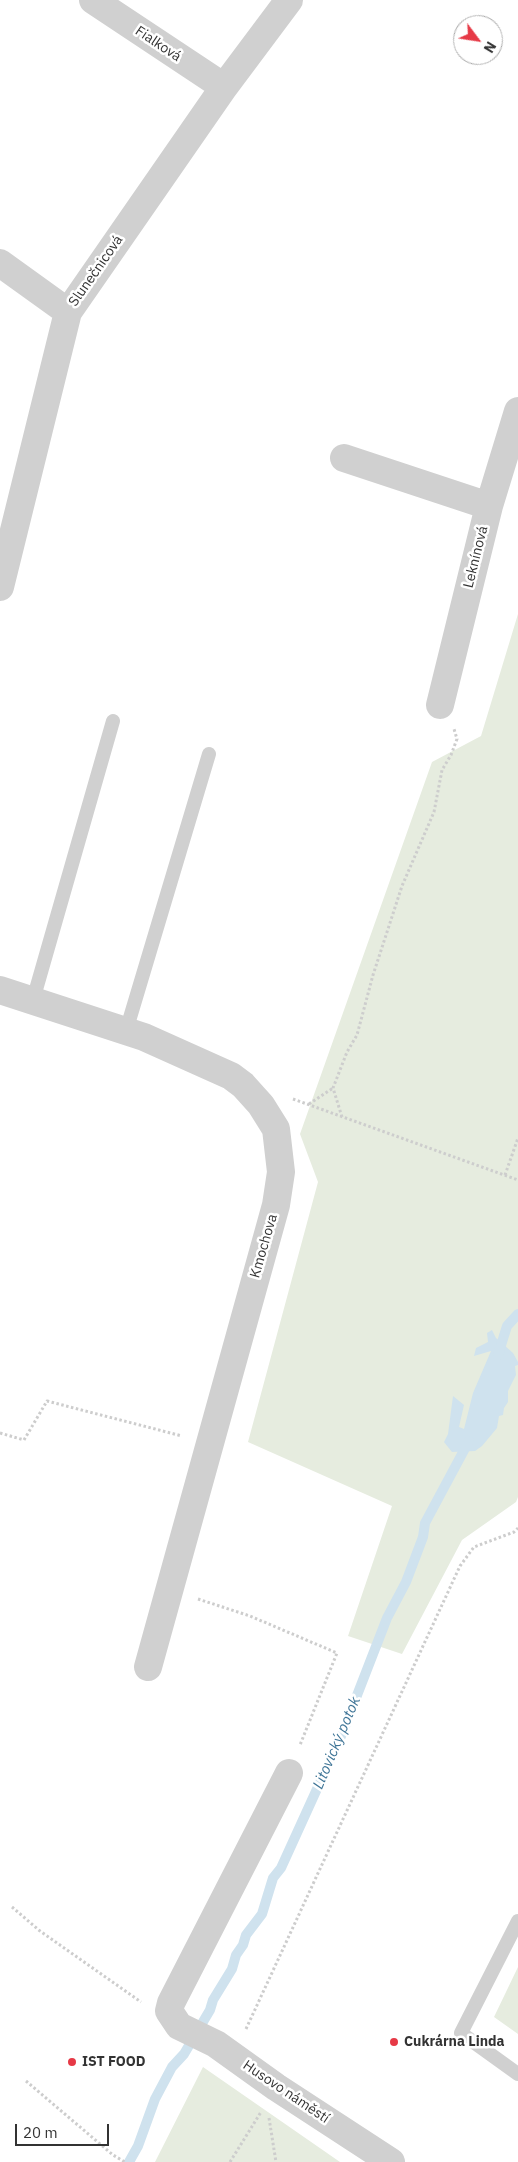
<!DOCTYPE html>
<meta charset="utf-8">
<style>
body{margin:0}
#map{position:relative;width:518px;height:2162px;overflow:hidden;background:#fff;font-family:"IBM Plex Sans",sans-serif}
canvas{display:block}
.north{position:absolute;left:453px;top:15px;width:50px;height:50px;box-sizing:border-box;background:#fff;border:1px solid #adadad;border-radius:50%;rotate:121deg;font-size:14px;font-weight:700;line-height:20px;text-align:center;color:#333}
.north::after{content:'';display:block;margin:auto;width:18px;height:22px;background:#e63946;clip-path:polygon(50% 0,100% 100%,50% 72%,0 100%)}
.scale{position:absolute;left:15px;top:2124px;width:94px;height:22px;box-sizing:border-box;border:2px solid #333;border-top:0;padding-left:6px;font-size:15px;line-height:18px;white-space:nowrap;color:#333;-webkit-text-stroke:4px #fff;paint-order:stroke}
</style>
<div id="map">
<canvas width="518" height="2162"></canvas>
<div class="north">N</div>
<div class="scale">20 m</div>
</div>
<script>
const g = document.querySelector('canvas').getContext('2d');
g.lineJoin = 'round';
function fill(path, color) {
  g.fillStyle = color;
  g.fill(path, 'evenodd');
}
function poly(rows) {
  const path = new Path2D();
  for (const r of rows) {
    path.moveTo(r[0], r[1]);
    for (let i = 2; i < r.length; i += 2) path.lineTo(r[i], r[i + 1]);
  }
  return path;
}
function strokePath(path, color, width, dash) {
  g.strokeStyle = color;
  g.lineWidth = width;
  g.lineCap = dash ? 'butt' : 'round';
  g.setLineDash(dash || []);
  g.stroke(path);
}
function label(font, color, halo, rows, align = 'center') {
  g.font = font + ' "IBM Plex Sans",sans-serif';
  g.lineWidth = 5;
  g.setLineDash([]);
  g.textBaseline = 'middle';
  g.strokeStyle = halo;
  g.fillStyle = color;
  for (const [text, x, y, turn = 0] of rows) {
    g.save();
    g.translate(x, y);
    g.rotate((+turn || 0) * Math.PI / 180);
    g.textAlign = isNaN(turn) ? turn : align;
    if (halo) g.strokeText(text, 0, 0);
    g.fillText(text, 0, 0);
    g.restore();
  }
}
const green = poly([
 [518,614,518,1497,516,1502,462,1540,402,1654,348,1636,392,1506,248,1442,318,1182,300,1134,432,762,481,736],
 [518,1967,518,2034,494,2017],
 [203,2067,340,2162,155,2162]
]);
const water = poly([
 [492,1330,496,1338,513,1353,518,1362,518,1365,515,1366,516,1375,508,1391,508,1402,504,1408,503,1415,499,1416,497,1428,482,1446,475,1451,452,1452,444,1442,448,1434,453,1396,464,1405,459,1427,464,1429,473,1393,491,1351,474,1356,476,1348,488,1342,487,1333]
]);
const stream = poly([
 [498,1355,507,1326,518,1314],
 [129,2162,138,2146,155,2099,172,2067,184,2054,210,2010,213,2000,232,1969,236,1955,243,1945,246,1935,262,1914,273,1878,281,1868,342,1734,387,1618,406,1582,423,1537,425,1523,469,1441]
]);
const path = poly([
 [293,1099,518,1180],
 [309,1104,333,1088],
 [342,1117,333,1088,347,1052,357,1035,373,975,402,886,434,812,442,770,451,755,457,739,454,729],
 [505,1175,518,1138],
 [0,1433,24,1440,47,1401,182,1436],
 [198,1599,250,1616,337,1653,300,1745],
 [12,1907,40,1931,141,2002],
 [246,2029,460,1566,474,1547,514,1532,518,1528],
 [26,2081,113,2155,125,2162],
 [269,2118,276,2162],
 [230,2162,261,2112]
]);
const lane = poly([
 [33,1000,113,721],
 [126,1031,209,754],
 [518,1921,461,2033,518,2074]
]);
const street = poly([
 [93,0,224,87],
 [0,263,68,312],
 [344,458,489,506],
 [0,587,68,312,224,87,289,0],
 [440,705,489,506,518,411],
 [0,990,144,1037,231,1076,243,1085,261,1105,276,1129,281,1172,276,1205,148,1667],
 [289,1773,171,2003,169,2011,179,2026,216,2044,276,2087,391,2162]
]);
const markers = [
 [394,2042,5,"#e63946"],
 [72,2062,5,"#e63946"]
];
const streetNames = [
 ["Fialková",158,44,34],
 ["Slunečnicová",96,271,-55],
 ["Leknínová",476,557,-76],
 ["Kmochova",264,1246,-74],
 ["Husovo náměstí",286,2092,34]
];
const poiNames = [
 ["Cukrárna Linda",404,2042],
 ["IST FOOD",82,2062]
];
const waterNames = [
 ["Litovický potok",337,1743,-67]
];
fill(green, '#e6ecdf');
fill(water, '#cfe2ee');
strokePath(stream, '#cfe2ee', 10);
strokePath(path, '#cdcdcd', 3, [2.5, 2.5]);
strokePath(lane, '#d0d0d0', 14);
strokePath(street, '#d0d0d0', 28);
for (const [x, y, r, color] of markers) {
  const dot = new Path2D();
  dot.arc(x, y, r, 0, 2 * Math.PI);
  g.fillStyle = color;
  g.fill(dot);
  strokePath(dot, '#fff', 2);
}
label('14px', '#333', '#fff', streetNames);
label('bold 14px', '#333', '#fff', poiNames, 'left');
label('italic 15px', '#3f7597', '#fff', waterNames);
</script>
